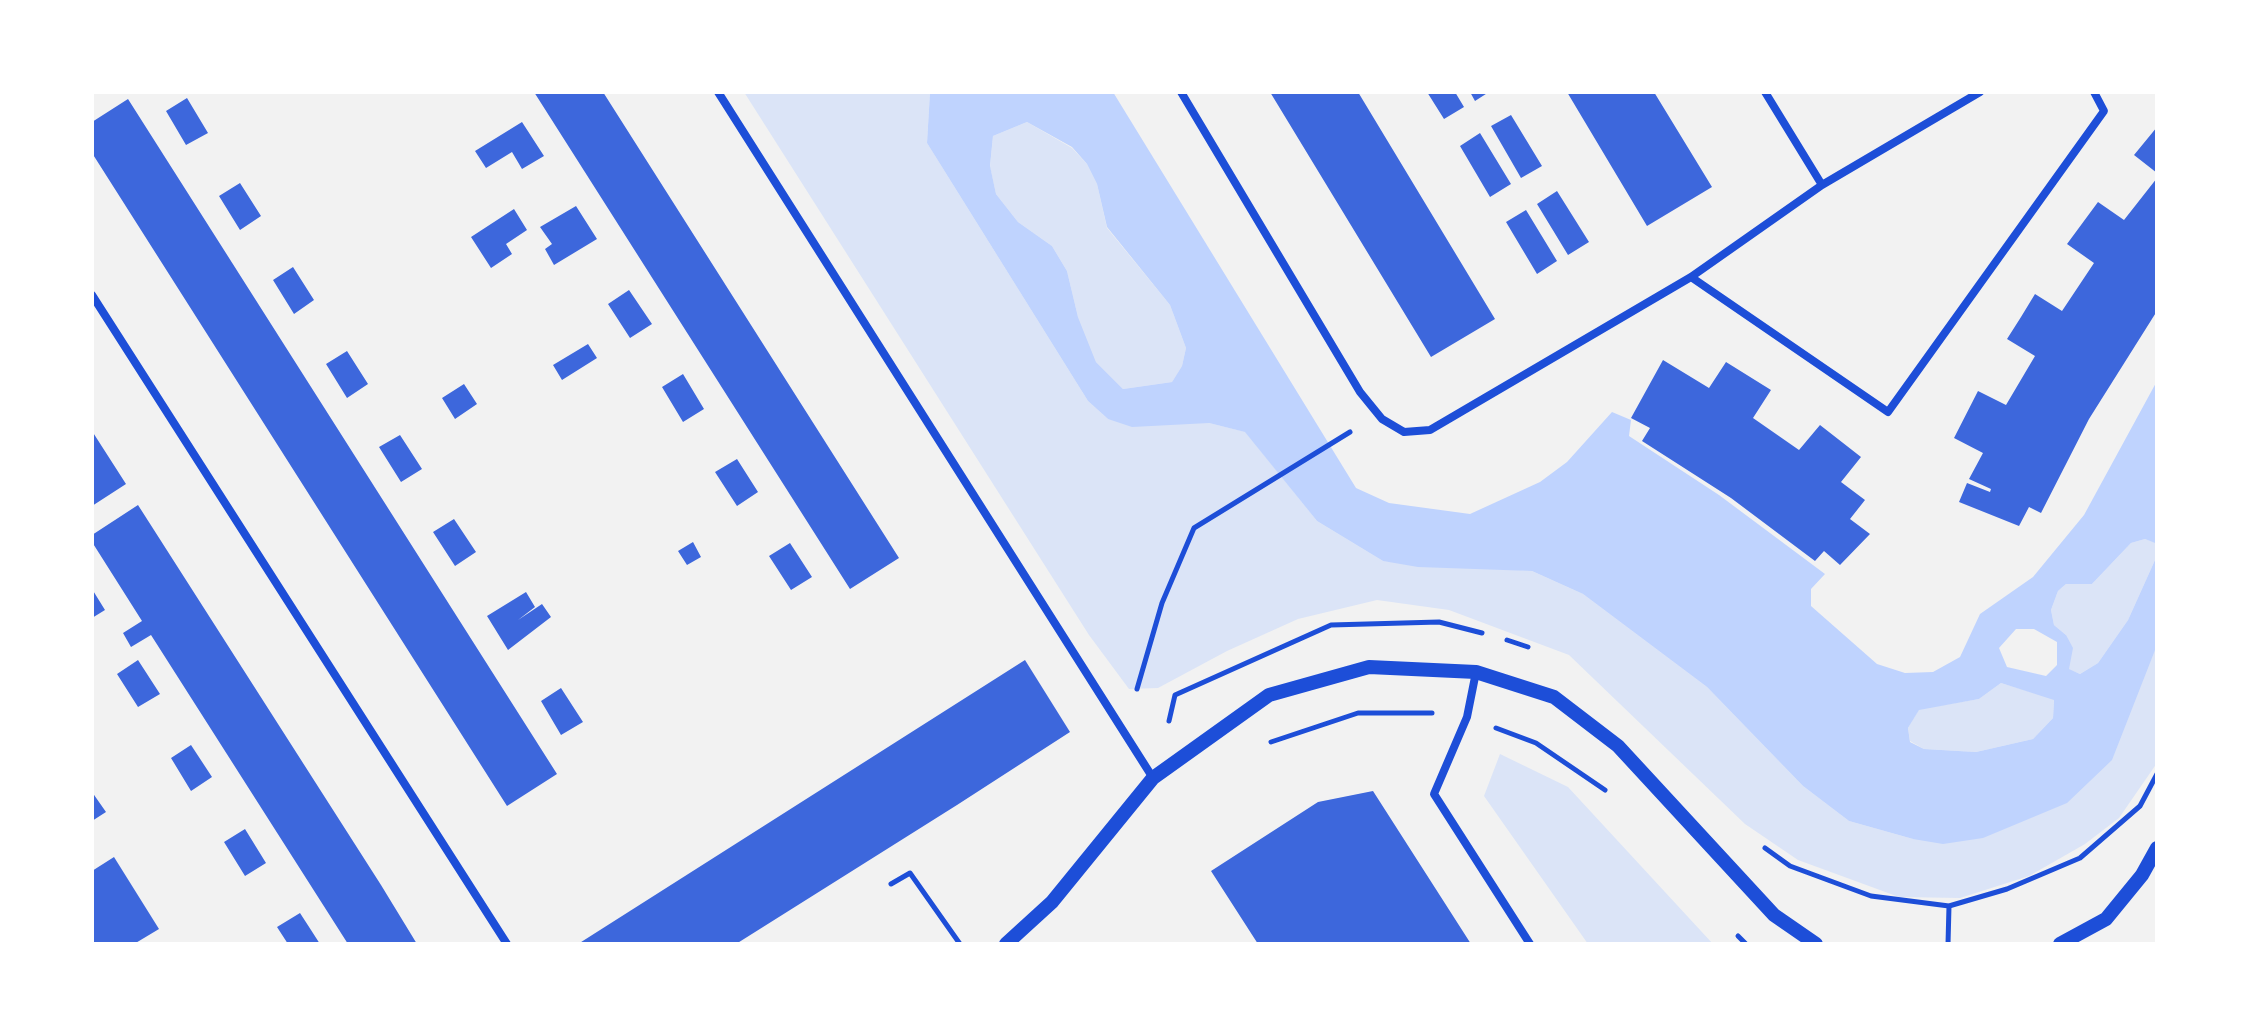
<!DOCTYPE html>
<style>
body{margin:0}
#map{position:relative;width:2249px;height:1036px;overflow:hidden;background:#f2f2f2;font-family:"Asap Condensed",sans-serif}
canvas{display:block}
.frame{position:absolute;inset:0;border:94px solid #fff;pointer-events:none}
</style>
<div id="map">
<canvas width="2249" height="1036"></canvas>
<div class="frame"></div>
</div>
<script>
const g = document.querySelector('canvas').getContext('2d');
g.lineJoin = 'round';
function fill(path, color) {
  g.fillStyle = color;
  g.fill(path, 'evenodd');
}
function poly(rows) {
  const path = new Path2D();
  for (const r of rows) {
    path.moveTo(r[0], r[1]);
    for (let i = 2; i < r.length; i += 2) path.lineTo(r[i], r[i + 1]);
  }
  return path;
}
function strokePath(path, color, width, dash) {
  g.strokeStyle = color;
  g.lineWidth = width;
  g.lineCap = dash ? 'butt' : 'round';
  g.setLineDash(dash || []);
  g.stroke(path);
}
const green = poly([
 [744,92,930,92,927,143,1088,401,1108,419,1209,423,1246,432,1317,521,1383,561,1532,571,1583,594,1707,687,1803,786,1849,821,1913,839,2152,655,2157,645,2157,763,2119,818,2085,844,2029,876,1960,898,1899,897,1798,860,1745,824,1569,655,1449,610,1377,600,1298,619,1227,651,1158,688,1129,689,1089,635],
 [1027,122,1072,148,1087,164,1097,184,1107,228,1170,305,1186,348,1182,366,1172,382,1123,389,1096,362,1078,317,1067,271,1052,246,1018,222,996,194,990,167,993,136],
 [2145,539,2156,543,2155,560,2128,620,2098,663,2080,674,2068,669,2066,635,2054,625,2051,610,2058,591,2066,584,2092,584,2131,543],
 [2001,683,2054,699,2053,718,2033,739,1976,752,1924,749,1910,741,1908,728,1919,709,1979,699],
 [1500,754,1568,787,1713,944,1588,944,1484,796]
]);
const water = poly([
 [930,92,1113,92,1356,488,1389,503,1470,514,1540,482,1567,462,1612,412,1631,420,1629,436,1719,495,1825,574,1811,589,1811,606,1877,664,1905,673,1933,672,1960,657,1980,614,2033,577,2084,515,2157,381,2157,645,2112,760,2067,803,1983,838,1943,844,1913,839,1849,821,1803,786,1707,687,1583,594,1532,571,1418,567,1383,561,1317,521,1245,432,1209,423,1132,427,1108,419,1088,401,927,143],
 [1027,122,1072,147,1087,164,1097,184,1107,227,1170,305,1186,348,1182,366,1172,382,1123,389,1096,362,1078,317,1067,271,1052,246,1018,222,996,194,990,166,993,136],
 [2145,539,2155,543,2155,560,2128,620,2098,663,2080,674,2069,669,2073,648,2066,635,2054,625,2051,610,2058,591,2066,584,2092,584,2131,543],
 [2016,629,2034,629,2057,642,2057,665,2046,676,2007,667,1999,648],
 [2001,683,2054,700,2053,718,2033,739,1976,752,1924,749,1910,742,1908,728,1919,710,1979,699]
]);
const building = poly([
 [534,92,603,92,899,558,850,589],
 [1270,92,1358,92,1495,319,1431,357],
 [1427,92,1455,92,1464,107,1444,119],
 [1470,92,1489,92,1475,101],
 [1567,92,1654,92,1712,187,1647,226],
 [187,98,208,133,186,145,166,111],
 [128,99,557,774,507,806,92,153,92,122],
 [1511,115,1542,166,1521,178,1491,126],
 [522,122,544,156,522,169,512,152,486,168,475,151],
 [2157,127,2157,173,2134,155],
 [1480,133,1511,184,1490,197,1460,146],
 [2157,178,2157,311,2089,419,2041,513,2029,507,2019,526,1959,502,1967,483,1990,492,1991,489,1969,479,1983,453,1954,438,1978,391,2006,405,2035,356,2007,339,2021,317,2035,294,2062,311,2094,263,2067,244,2098,202,2124,220],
 [240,183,261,216,240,230,219,196],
 [1557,191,1589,242,1568,255,1537,204],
 [576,206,597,239,554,265,545,249,552,244,540,227],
 [514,209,527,230,506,244,512,254,491,268,471,237],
 [1526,210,1557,261,1537,274,1506,222],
 [293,267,314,300,294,314,273,280],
 [629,290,652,324,630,338,608,304],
 [588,344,597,358,562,380,553,365],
 [347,351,368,384,347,398,326,364],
 [1663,360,1709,388,1726,362,1771,390,1753,418,1799,450,1820,425,1861,457,1841,482,1865,500,1850,519,1870,534,1840,565,1824,551,1815,561,1731,498,1642,441,1650,428,1631,418],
 [683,374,704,409,683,422,662,387],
 [464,384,477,404,455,419,442,398],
 [92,431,126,484,92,506],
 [400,435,422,469,401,482,379,447],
 [737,459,758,492,737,506,715,472],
 [138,505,381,885,417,944,348,944,151,635,131,647,123,633,142,621,92,542,92,535],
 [454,519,476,552,455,566,433,532],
 [693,542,701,557,687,565,678,551],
 [790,543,812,577,791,590,769,556],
 [92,589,105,610,92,618],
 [526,592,535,607,518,620,542,604,551,617,508,650,487,616],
 [138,660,160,694,138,707,117,674],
 [1025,660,1070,732,957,805,736,944,578,944],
 [561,688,583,722,561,735,541,701],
 [191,745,212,777,191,791,171,758],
 [1373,791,1471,944,1258,944,1211,871,1318,802],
 [92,792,106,812,92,821],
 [245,829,266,863,245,876,224,842],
 [114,857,159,929,134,944,92,944,92,871],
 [300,913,311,930,320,944,288,944,277,927]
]);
const path = poly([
 [1507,640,1528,647],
 [1137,689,1162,603,1194,528,1350,432],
 [1169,721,1175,695,1331,625,1439,622,1482,633],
 [1496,728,1536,743,1605,790],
 [1271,742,1358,713,1432,713],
 [1765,848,1790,866,1871,896,1949,906,2007,889,2080,858,2140,806,2157,774],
 [891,884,910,873,960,944],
 [1738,936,1746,944],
 [1948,944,1949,906]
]);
const minor = poly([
 [718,92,1153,778],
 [1181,92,1360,392,1382,419,1404,432,1430,430,1691,277,1822,185,1980,92],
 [1765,92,1822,185],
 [1691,277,1888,412,2104,111,2094,92],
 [92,295,507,944],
 [1476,672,1467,717,1434,794,1530,944]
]);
const tertiary = poly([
 [1006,944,1052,902,1153,778,1269,695,1369,667,1476,672,1554,697,1618,746,1774,915,1816,944],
 [2060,944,2106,919,2142,875,2157,848]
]);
fill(green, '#dbe4f7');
fill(water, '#bfd3fe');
fill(building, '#3d67dc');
strokePath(path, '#1d4ed8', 5);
strokePath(minor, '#1d4ed8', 8);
strokePath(tertiary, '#1d4ed8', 14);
</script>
